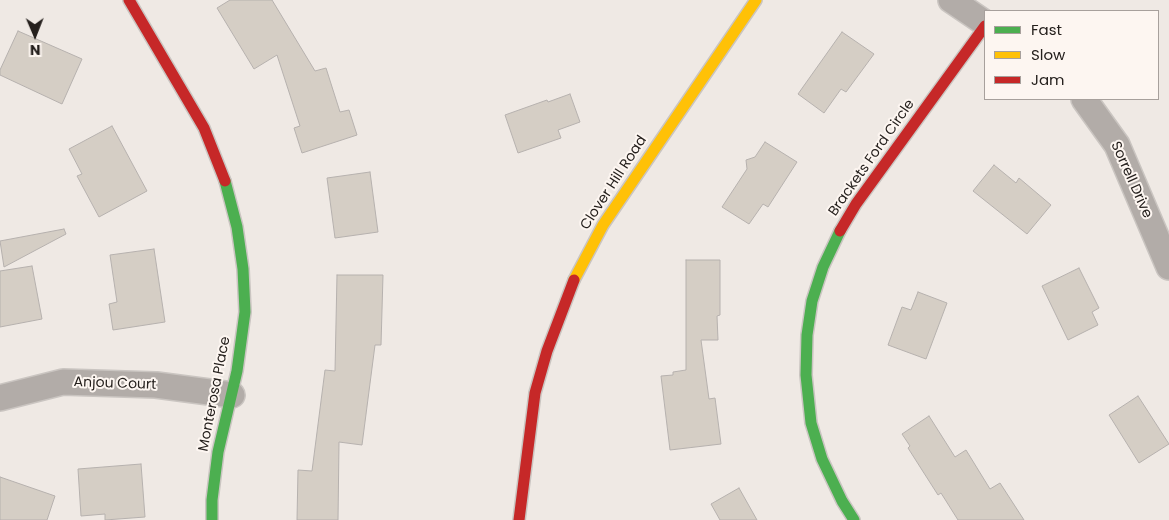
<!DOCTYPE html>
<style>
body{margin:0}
#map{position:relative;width:1169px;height:520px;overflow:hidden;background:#efe9e4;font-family:Poppins,sans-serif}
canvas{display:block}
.legend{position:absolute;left:984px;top:10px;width:175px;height:90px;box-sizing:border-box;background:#fdf6f1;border:1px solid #a7a09c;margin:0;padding:6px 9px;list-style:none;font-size:15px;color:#25201d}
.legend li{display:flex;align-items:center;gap:10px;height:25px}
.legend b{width:25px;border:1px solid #a7a09c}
.north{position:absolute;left:10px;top:10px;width:50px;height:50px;-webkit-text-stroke:4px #fdf6f1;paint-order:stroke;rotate:179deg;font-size:14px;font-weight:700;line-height:20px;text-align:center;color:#25201d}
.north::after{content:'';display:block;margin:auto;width:18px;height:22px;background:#25201d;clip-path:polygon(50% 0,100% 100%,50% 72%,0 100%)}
</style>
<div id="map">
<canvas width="1169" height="520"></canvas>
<ul class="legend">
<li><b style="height:6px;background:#4caf50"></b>Fast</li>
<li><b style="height:6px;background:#ffc107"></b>Slow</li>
<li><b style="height:6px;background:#c62828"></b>Jam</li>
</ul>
<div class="north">N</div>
</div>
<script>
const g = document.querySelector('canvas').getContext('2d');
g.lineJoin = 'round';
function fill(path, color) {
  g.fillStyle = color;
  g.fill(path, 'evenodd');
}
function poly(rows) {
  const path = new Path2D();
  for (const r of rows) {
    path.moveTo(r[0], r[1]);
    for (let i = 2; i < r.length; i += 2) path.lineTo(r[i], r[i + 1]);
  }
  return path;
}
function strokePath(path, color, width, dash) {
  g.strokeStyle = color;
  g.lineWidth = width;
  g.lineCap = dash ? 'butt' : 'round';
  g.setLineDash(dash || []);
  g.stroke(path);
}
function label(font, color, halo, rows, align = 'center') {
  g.font = font + ' Poppins,sans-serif';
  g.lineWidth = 4;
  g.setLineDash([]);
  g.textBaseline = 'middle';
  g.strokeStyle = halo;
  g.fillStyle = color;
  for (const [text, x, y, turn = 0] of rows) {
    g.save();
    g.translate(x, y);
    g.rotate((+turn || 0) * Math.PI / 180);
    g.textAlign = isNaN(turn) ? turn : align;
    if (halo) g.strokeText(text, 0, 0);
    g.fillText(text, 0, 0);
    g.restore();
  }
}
const building = poly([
 [230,0,272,0,315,71,326,68,340,112,349,110,357,135,302,153,294,128,300,126,277,55,254,69,217,8,230,0],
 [18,31,82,59,62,104,0,75,0,70,18,31],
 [842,32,874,54,846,92,841,89,824,113,798,94,842,32],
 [570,94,580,122,558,130,561,138,518,153,505,115,547,100,548,102,570,94],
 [112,126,147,191,99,217,77,176,82,174,69,149,112,126],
 [765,142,797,162,768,207,763,204,749,224,722,207,747,169,746,160,755,157,765,142],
 [994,165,1016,183,1019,178,1051,205,1027,234,973,191,994,165],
 [370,172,378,232,335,238,327,178,370,172],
 [64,229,66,234,4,267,0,241,64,229],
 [154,249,165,322,113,330,109,304,117,302,110,255,154,249],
 [686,260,720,260,720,315,717,316,718,340,701,340,709,399,715,398,721,444,670,450,661,376,673,375,673,372,686,370,686,260],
 [32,266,42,319,0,327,0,271,32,266],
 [1079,268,1099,308,1092,312,1098,325,1068,340,1042,286,1079,268],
 [337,275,383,275,381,345,375,345,362,445,339,442,338,520,297,520,298,470,312,471,325,370,335,371,337,275],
 [918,292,947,303,926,359,888,345,902,307,911,310,918,292],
 [1138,396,1169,444,1139,463,1109,415,1138,396],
 [929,416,955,457,966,450,990,489,1000,483,1024,520,958,520,941,493,938,495,922,470,908,448,910,446,902,434,929,416],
 [141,464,145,517,105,520,105,514,81,516,78,469,141,464],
 [0,477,55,496,47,520,0,520,0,477],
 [739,488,757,520,720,520,711,504,739,488]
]);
const street = poly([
 [951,0,985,23],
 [1084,99,1117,145,1169,267],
 [0,398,63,382,156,385,232,395]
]);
const fast = poly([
 [840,231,823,267,812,301,807,335,806,375,811,423,822,459,842,501,854,520],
 [212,520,212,500,218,452,237,371,245,312,243,269,237,227,225,181]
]);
const slow = poly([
 [574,280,603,225,756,0]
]);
const jam = poly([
 [129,0,204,128,225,181],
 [840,231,856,204,985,26],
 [519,520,535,393,547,351,574,280]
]);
const streetNames = [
 ["Brackets Ford Circle",872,158,-55],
 ["Sorrell Drive",1131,180,66],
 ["Clover Hill Road",614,183,-57],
 ["Anjou Court",115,384,2],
 ["Monterosa Place",215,394,-79]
];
fill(building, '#d5cec5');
strokePath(building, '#b6b1ae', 1);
strokePath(street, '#cac5c1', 28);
strokePath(fast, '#cac5c1', 14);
strokePath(slow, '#cac5c1', 14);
strokePath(jam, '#cac5c1', 14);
strokePath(street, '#b2aca8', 25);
strokePath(fast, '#4caf50', 11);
strokePath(slow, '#ffc107', 11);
strokePath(jam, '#c62828', 11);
label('14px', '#25201d', '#fdf6f1', streetNames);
</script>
